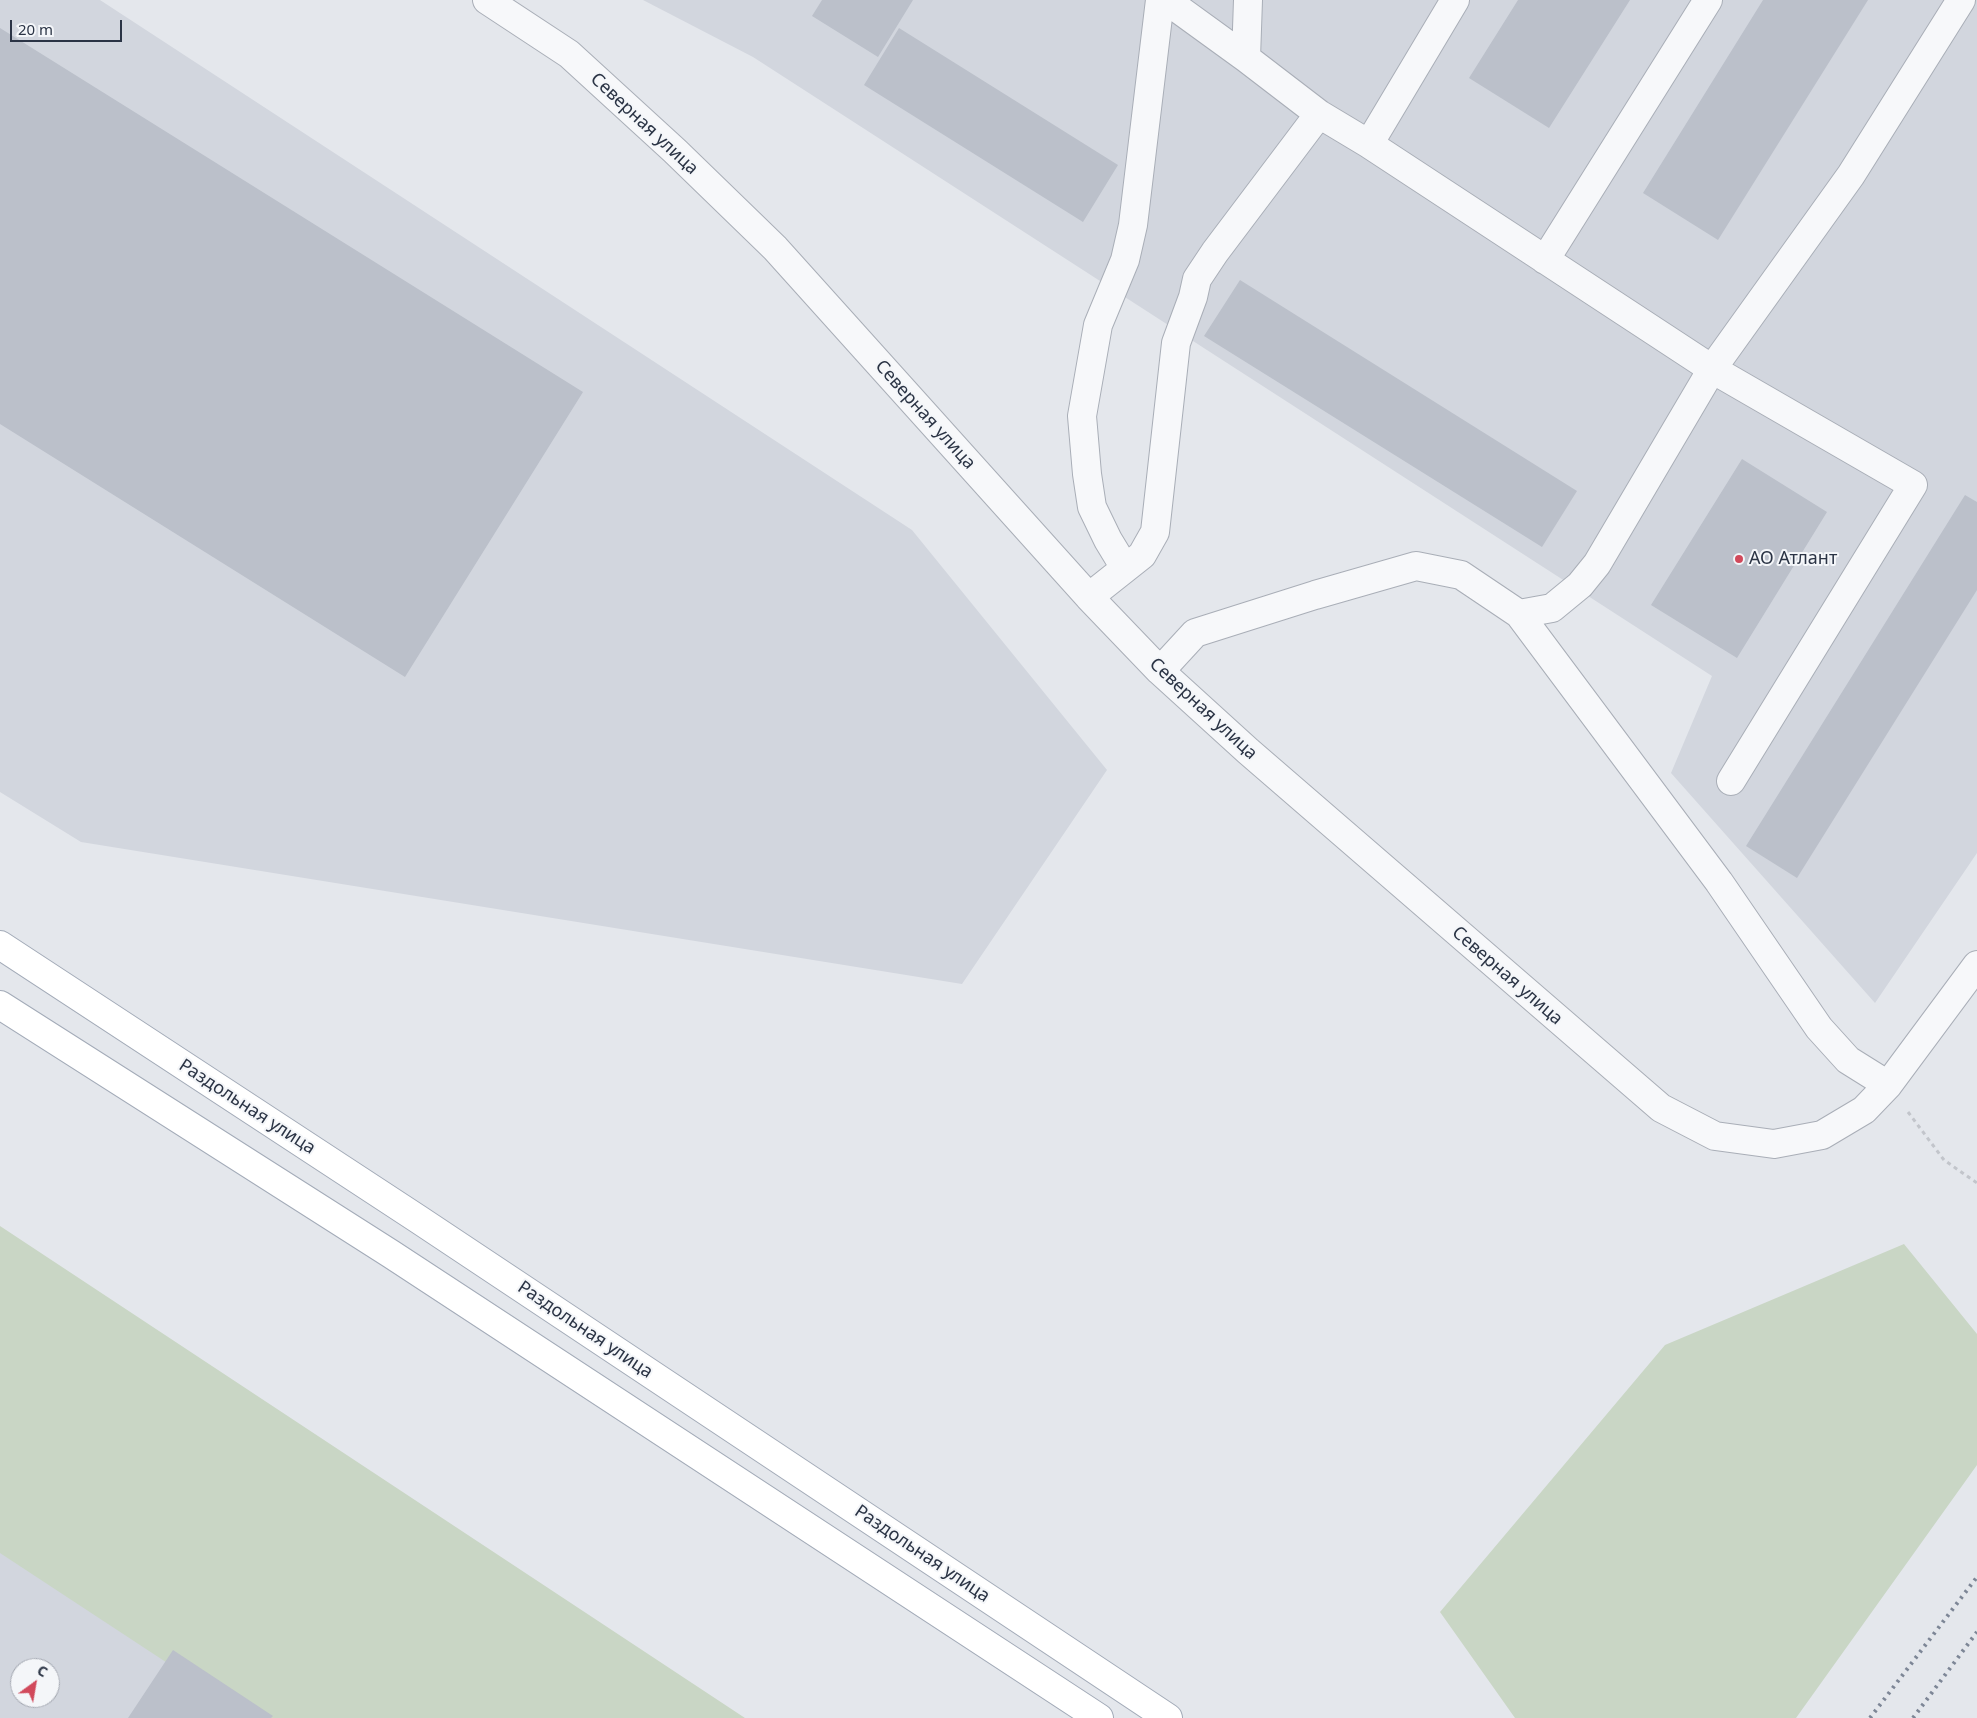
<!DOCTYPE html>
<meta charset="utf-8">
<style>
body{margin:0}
#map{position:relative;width:1977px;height:1718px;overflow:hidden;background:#e4e7ec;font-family:"Noto Sans",sans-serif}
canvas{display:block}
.north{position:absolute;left:10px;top:1658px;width:50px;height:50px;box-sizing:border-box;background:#f4f6f9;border:1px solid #a4a8b1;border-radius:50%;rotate:32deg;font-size:14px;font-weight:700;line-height:20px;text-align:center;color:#2b3445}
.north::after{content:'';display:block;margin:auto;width:18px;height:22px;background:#d1495b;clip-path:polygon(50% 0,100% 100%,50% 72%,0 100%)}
.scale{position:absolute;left:10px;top:20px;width:112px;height:22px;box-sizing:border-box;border:2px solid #2b3445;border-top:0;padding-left:6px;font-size:15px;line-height:18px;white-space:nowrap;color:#2b3445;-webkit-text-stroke:4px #f4f6f9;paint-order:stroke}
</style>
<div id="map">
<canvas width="1977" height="1718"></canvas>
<div class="north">С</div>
<div class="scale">20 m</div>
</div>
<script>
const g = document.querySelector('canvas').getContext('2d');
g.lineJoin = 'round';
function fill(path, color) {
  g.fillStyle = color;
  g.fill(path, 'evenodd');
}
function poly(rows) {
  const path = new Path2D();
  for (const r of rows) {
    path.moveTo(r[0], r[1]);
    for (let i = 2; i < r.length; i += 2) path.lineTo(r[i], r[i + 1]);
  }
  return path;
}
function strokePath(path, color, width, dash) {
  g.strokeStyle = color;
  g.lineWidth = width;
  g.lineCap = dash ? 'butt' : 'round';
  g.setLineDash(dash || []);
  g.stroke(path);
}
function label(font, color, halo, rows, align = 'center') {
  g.font = font + ' "Noto Sans",sans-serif';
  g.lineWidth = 4;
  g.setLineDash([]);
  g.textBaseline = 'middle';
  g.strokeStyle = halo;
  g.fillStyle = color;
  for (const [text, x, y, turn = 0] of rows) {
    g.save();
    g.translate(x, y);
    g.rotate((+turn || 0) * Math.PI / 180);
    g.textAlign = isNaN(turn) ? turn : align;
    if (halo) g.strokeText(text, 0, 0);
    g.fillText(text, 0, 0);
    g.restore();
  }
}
const built = poly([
 [0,0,100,0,912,530,1107,770,962,984,81,842,0,792],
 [643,0,1977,0,1977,853,1875,1003,1671,773,1712,676,753,57],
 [0,1443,379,1718,0,1718],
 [20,1668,50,1668,50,1698,20,1698]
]);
const green = poly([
 [0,1226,745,1718,251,1718,0,1553],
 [1904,1244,1977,1334,1977,1465,1796,1718,1515,1718,1440,1612,1665,1345]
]);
const building = poly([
 [822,0,913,0,878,57,812,16],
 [1518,0,1630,0,1549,128,1469,78],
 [1763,0,1868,0,1718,240,1643,193],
 [0,28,583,392,405,677,0,424],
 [899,28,1118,165,1083,222,864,85],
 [1240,280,1577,491,1542,547,1204,336],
 [1742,459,1827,512,1737,658,1651,605],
 [1965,495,1977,502,1977,590,1797,878,1746,846],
 [173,1650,273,1716,271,1718,128,1718]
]);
const path = poly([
 [1908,1112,1944,1160,1977,1183]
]);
const minor = poly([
 [487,0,569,54,675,151,775,248,1089,597,1160,671,1248,751,1661,1108,1715,1136,1774,1144,1822,1135,1864,1110,1888,1085,1977,965],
 [1166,0,1246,58],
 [1248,0,1246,58,1319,114,1369,144],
 [1545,260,1708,0],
 [1125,568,1108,540,1092,507,1087,474,1082,416,1098,325,1125,260,1133,225,1160,0],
 [1089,597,1142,555,1155,532,1176,343,1193,297,1197,279,1215,252,1319,114],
 [1519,614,1719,882,1819,1028,1848,1060,1888,1085],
 [1160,671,1195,633,1315,595,1416,566,1461,575,1519,614,1552,608,1580,585,1597,564,1712,369,1369,144,1455,0],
 [1731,781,1913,485,1712,369,1851,175,1961,0]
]);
const major = poly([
 [0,945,418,1219,1168,1718],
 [0,1005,391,1254,1099,1718]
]);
const rail = poly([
 [1870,1718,1977,1577],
 [1913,1718,1977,1632]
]);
const markers = [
 [1739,559,5,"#d1495b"]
];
const streetNames = [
 ["Северная улица",644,124,43],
 ["Северная улица",925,415,48],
 ["Северная улица",1203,709,43],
 ["Северная улица",1507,976,41],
 ["Раздольная улица",247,1107,33],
 ["Раздольная улица",585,1330,34],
 ["Раздольная улица",922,1554,34]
];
const poiNames = [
 ["АО Атлант",1749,559]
];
fill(built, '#d2d6de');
fill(green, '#c9d6c5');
fill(building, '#bbc0ca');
strokePath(minor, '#a9aeb7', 30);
strokePath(major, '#a3abb8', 30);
strokePath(path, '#c2c5cb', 3, [4, 4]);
strokePath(minor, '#f7f8fa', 28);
strokePath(major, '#fff', 28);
strokePath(rail, '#7d8696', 4, [2.5, 5]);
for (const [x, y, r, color] of markers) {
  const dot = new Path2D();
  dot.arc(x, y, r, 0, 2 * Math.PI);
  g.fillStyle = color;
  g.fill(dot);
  strokePath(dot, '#f4f6f9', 2);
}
label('18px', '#2b3445', '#f4f6f9', streetNames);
label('18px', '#2b3445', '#f4f6f9', poiNames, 'left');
</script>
